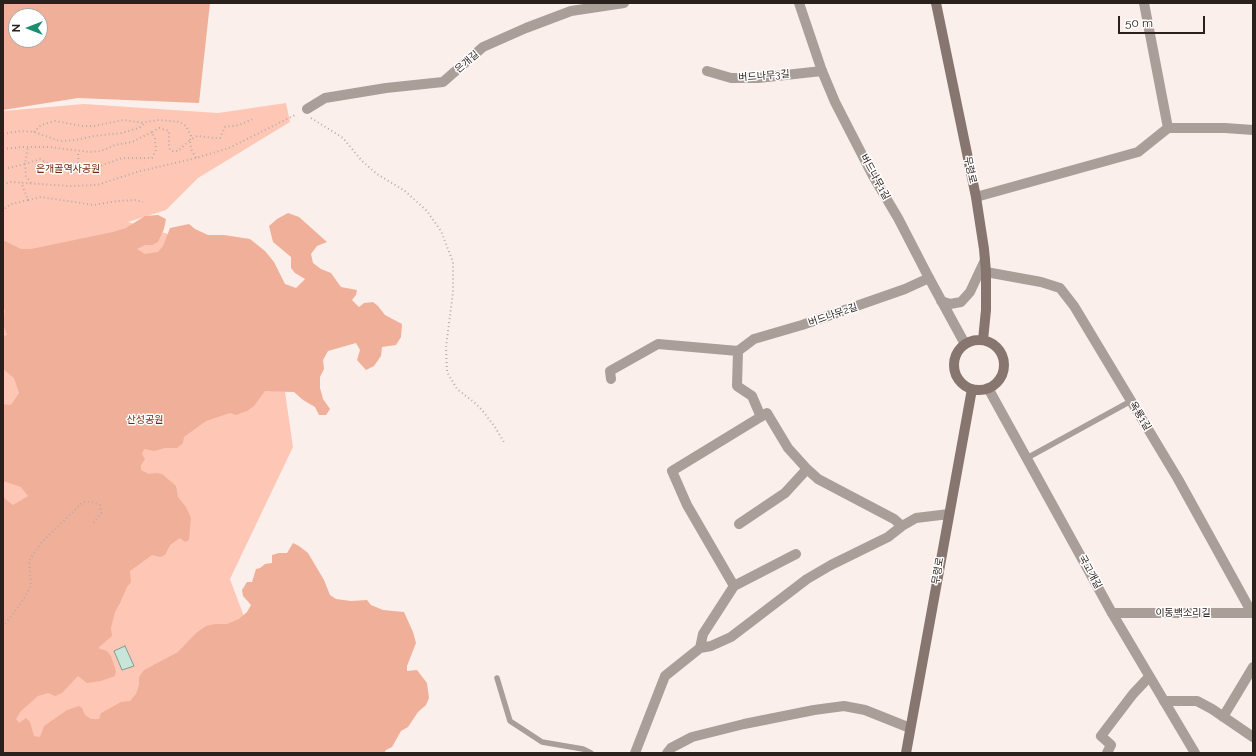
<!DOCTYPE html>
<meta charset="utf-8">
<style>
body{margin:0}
#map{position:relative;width:1256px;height:756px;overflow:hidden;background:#fbefeb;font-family:Raleway,sans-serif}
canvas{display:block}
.frame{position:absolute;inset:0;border:4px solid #2a201c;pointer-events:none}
.north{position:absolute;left:8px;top:8px;width:40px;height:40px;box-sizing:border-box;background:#fff;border:1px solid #aaa6a4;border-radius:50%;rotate:270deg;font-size:11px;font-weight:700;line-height:16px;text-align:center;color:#2a201c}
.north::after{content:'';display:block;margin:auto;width:14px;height:18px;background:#1a8e70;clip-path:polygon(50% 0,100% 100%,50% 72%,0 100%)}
.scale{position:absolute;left:1118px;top:16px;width:87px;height:18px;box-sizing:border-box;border:2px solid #2a201c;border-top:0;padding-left:5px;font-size:12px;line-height:14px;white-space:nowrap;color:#2a201c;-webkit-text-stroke:3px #fff;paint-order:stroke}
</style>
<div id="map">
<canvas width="1256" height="756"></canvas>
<div class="frame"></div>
<div class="north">N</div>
<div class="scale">50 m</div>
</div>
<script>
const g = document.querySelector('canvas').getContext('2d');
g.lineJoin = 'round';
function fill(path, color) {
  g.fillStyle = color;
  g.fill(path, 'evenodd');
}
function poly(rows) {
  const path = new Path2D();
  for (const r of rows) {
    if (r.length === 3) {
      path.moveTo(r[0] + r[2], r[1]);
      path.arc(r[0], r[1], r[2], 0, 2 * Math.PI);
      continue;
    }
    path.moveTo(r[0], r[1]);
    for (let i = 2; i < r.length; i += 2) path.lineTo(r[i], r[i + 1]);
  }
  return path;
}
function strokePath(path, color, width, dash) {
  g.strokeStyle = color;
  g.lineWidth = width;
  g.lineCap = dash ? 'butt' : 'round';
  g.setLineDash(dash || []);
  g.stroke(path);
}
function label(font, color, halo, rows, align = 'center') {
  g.font = font + ' Raleway,"Noto Sans KR",sans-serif';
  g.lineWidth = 3;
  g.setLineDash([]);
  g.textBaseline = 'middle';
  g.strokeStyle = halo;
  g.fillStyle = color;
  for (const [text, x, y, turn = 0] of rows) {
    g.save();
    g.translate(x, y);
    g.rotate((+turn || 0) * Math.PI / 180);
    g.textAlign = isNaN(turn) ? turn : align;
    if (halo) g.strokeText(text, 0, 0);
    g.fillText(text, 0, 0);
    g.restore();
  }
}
const green = poly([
 [286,103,290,122,198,178,166,210,128,222,231,253,274,316,293,447,230,579,268,681,3,753,3,111,84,104,218,113]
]);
const forest = poly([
 [3,3,210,3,199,103,78,98,3,110],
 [16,16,40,16,40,40,16,40],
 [288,213,299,217,327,242,317,246,311,254,313,263,321,269,331,273,341,287,357,290,356,295,352,300,359,307,364,303,373,302,378,306,385,315,402,324,401,337,396,345,382,347,381,356,374,366,366,370,357,360,360,350,356,343,328,351,323,360,324,369,320,377,320,388,323,399,330,409,326,415,319,415,315,407,303,400,294,392,265,391,254,406,247,411,236,415,230,413,206,421,184,437,183,443,177,448,165,448,154,451,144,449,142,454,145,459,141,465,141,470,149,474,156,473,162,474,176,486,178,497,186,507,191,518,189,540,185,542,180,538,170,545,165,555,160,557,152,555,130,571,131,582,127,587,120,603,115,612,111,628,112,636,98,648,107,651,111,656,116,671,115,676,101,681,87,683,78,676,62,693,55,696,48,693,38,696,21,711,16,719,19,723,26,718,30,722,34,736,40,737,44,726,67,710,79,706,82,708,85,715,91,719,99,719,101,713,121,702,130,701,136,694,139,685,139,677,144,670,178,652,196,633,206,626,215,624,227,624,239,619,247,612,251,605,243,596,242,590,247,582,252,582,256,569,260,568,265,564,272,563,272,555,279,553,287,553,293,543,299,546,308,553,324,580,330,595,336,599,351,601,367,600,371,605,383,610,404,612,413,632,416,643,407,666,407,671,417,670,427,683,429,698,426,705,418,712,408,727,401,731,392,747,386,750,384,753,3,753,3,495,5,499,13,505,28,496,21,487,3,481,3,404,11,405,19,393,14,378,3,369,3,336,7,335,3,324,5,310,3,310,3,242,5,241,21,249,31,249,113,232,126,228,145,216,158,215,166,219,164,229,158,242,152,245,145,245,137,249,145,254,158,252,163,246,170,228,189,224,195,229,208,235,224,235,250,239,265,251,274,262,285,284,296,288,305,279,295,273,291,268,291,257,273,242,269,226,277,219]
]);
const building = poly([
 [125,646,134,666,122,670,114,651,125,646]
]);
const path = poly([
 [311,118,343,138,362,161,377,174,405,191,427,211,441,231,453,262,453,292,446,347,447,372,457,389,475,403,482,410,495,427,505,444],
 [34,132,41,125,55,121,82,126,94,126,123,120,144,123],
 [152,132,159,128,169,131,169,148,172,151,178,151,190,140,191,149,196,158],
 [3,134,20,131,34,132,60,141,76,140,94,136,121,133,139,128,146,122,159,120,180,122,186,126,191,136,190,140,197,136,214,138,220,138,225,127,239,125,253,119],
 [3,149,22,147,49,147,90,152,101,151,115,145,132,142,152,132,155,139,156,150,152,158,122,158,100,166,79,171,78,151],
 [8,168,25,164,28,147],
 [31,183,26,176,25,164,40,159,69,173,79,171],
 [3,185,10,182,71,186,97,185,137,172,196,158,229,148,297,114],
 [28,200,41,197,94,205,117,201,136,200,143,202],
 [3,212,6,207,12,204,28,200,21,182],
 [3,627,20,605,31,586,29,561,41,543,83,502,92,502,100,505,101,513,92,525]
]);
const service = poly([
 [1027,458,1131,401],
 [497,678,510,721,542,742,583,749,591,753]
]);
const minor = poly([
 [1144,3,1168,128],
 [707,71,731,78,758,78,822,71],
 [307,109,325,98,386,88,443,82,483,47,526,28,571,11,624,3],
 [976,197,1138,152,1168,128,1225,128,1253,130],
 [986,272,1041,282,1060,288,1074,306,1178,479,1252,613],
 [738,351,754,339,802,325,905,289,929,278],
 [611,379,610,371,658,344,738,351,737,386,752,396,761,417],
 [902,526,916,518,949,514],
 [734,586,687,505,672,471,767,413,788,448,807,469,785,493,739,524],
 [1112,613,1253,613],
 [700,648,703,634,734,586,796,554],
 [1164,701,1197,701,1212,709,1253,737],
 [1223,717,1253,667],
 [635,753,665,676,700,648,711,646,731,637,807,579,831,565,888,537,902,526,894,519,818,479,807,469],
 [667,753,671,748,692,737,744,724,814,710,844,706,865,710,910,728],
 [1107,753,1111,745,1101,736,1133,694,1149,677]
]);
const tertiary = poly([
 [799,3,822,71,835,102,873,176,898,218,929,278,965,344],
 [941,301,950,304,961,302,970,292,985,260],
 [988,388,1112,613,1195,753]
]);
const secondary = poly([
 [936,3,976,197,984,249,986,272,986,310,983,340],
 [979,365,25],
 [906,753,972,389]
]);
const streetNames = [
 ["은개길",467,62,-41],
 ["버드나무3길",764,76,-4],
 ["무령로",970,170,78],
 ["버드나무1길",875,177,61],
 ["버드나무2길",833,315,-19],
 ["옥룡1길",1140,416,59],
 ["무령로",938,571,-80],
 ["국고개길",1090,572,61],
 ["이동백소리길",1183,613]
];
const parkNames = [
 ["은개골역사공원",68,169],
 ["산성공원",145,420]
];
fill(green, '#fec7b5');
fill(forest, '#f0af98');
fill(building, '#c7e5d9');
strokePath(building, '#819d92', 1);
strokePath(path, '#b7aca8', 2, [1, 3]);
strokePath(service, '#aa9e99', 5.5);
strokePath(minor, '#aa9e99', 10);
strokePath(tertiary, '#aa9e99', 10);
strokePath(secondary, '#87756f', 10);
label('10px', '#2a201c', '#fff', streetNames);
label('10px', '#732809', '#fff', parkNames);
</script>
